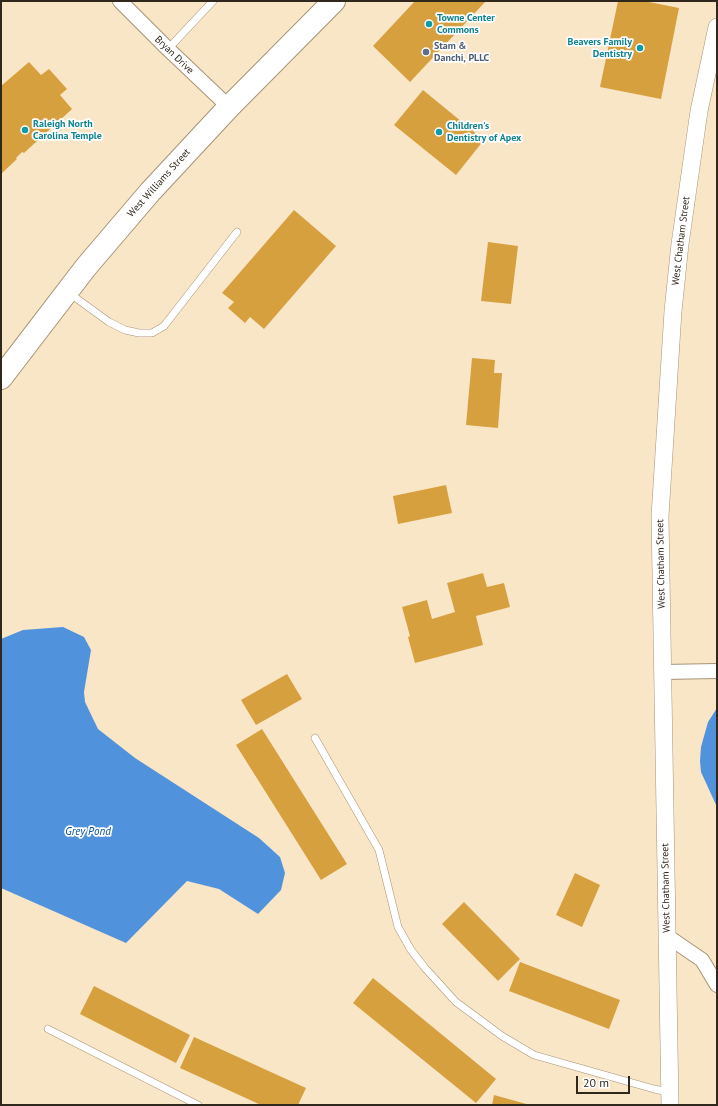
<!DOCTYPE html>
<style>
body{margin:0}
#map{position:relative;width:718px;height:1106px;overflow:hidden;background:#f9e6c7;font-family:"PT Sans",sans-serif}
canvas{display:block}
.frame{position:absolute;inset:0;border:2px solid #30281d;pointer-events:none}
.scale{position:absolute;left:576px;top:1076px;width:54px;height:18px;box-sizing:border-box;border:2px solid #30281d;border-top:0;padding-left:5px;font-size:12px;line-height:14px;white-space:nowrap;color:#30281d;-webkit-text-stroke:3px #fff;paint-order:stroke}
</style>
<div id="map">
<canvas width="718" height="1106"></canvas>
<div class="frame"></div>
<div class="scale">20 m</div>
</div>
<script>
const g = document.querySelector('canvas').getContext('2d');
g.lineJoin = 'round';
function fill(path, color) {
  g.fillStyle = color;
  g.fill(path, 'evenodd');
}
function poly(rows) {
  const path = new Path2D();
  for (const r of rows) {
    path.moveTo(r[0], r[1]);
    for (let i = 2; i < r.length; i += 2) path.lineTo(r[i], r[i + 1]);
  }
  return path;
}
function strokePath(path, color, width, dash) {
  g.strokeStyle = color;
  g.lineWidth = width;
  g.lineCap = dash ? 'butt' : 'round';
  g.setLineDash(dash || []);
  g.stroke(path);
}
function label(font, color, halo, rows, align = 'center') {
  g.font = font + ' "PT Sans",sans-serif';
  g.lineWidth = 3.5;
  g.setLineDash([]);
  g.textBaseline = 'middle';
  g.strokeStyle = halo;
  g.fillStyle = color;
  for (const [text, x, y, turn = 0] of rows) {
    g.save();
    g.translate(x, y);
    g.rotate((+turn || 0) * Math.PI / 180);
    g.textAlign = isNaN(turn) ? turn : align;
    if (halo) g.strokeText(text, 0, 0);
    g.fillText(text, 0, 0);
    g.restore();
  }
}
const water = poly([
 [63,627,84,637,91,650,84,692,85,702,98,729,135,758,259,838,280,857,285,873,281,890,258,914,219,889,187,881,126,943,1,888,1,639,23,630],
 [717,708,717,807,701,772,700,761,701,747,708,722]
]);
const building = poly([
 [415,1,486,1,410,82,373,46],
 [618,1,644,1,679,8,661,99,600,87],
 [29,62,41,75,49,69,67,89,60,95,72,109,24,153,22,152,16,158,17,159,1,174,1,86],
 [423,90,484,140,456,175,394,125],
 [294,210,336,246,264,329,250,317,245,323,228,308,234,302,222,293],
 [488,242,518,246,511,304,481,301],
 [472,358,495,360,494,373,502,373,498,428,466,425],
 [446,485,452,513,398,524,393,496],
 [483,573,487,587,504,583,510,607,476,616,483,645,415,663,408,637,410,636,402,607,427,600,432,619,455,612,447,583],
 [287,674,302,699,256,725,241,700],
 [262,729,347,864,321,880,236,745],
 [575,873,600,885,582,927,556,915],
 [464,902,520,959,498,981,442,924],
 [520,962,620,1000,609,1029,509,991],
 [373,978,496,1079,476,1103,353,1003],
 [94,986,190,1035,176,1063,80,1014],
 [194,1037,306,1088,298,1105,261,1105,180,1068],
 [494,1095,530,1105,492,1105]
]);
const service = poly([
 [168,49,213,1],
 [69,293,109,322,125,330,139,333,152,333,164,326,237,232],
 [315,738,379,850,398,927,411,950,425,968,456,1002,502,1036,534,1055,654,1089,669,1092],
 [48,1029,198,1105]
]);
const minor = poly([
 [120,1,168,49,229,107],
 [663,672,717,671],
 [667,936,702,960,717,985]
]);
const tertiary = poly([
 [670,1105,660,516,673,311,680,244,699,111,717,27]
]);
const primary = poly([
 [1,378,86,267,150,192,229,107,334,1]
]);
const markers = [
 [429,24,4,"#0f9aa8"],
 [640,48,4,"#0f9aa8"],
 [426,52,4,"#5c6f8a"],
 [25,130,4,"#0f9aa8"],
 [439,132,4,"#0f9aa8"]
];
const cultureNames = [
 ["Towne Center",437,18],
 ["Commons",437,30],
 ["Beavers Family",632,42,"right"],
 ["Dentistry",632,54,"right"],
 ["Raleigh North",33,124],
 ["Carolina Temple",33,136],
 ["Children's",447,126],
 ["Dentistry of Apex",447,138]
];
const serviceNames = [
 ["Stam &",434,46],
 ["Danchi, PLLC",434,58]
];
const streetNames = [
 ["Bryan Drive",174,55,44],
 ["West Williams Street",159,183,-48],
 ["West Chatham Street",681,241,-83],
 ["West Chatham Street",661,564,-91],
 ["West Chatham Street",666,888,-91]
];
const waterNames = [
 ["Grey Pond",88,832]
];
fill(water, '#5092db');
fill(building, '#d7a03f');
strokePath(service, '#a69477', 8);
strokePath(minor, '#a69477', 16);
strokePath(tertiary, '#a69477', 18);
strokePath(primary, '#a69477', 24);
strokePath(service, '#fff', 7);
strokePath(minor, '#fff', 14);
strokePath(tertiary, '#fff', 17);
strokePath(primary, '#fff', 22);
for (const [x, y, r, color] of markers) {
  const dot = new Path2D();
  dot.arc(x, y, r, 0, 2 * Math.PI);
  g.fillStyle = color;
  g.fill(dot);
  strokePath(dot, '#fff', 1.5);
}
label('bold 10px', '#0d838f', '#fff', cultureNames, 'left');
label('bold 10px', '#4e5e75', '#fff', serviceNames, 'left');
label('10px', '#30281d', '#fff', streetNames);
label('italic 11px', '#075194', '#fff', waterNames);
</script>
